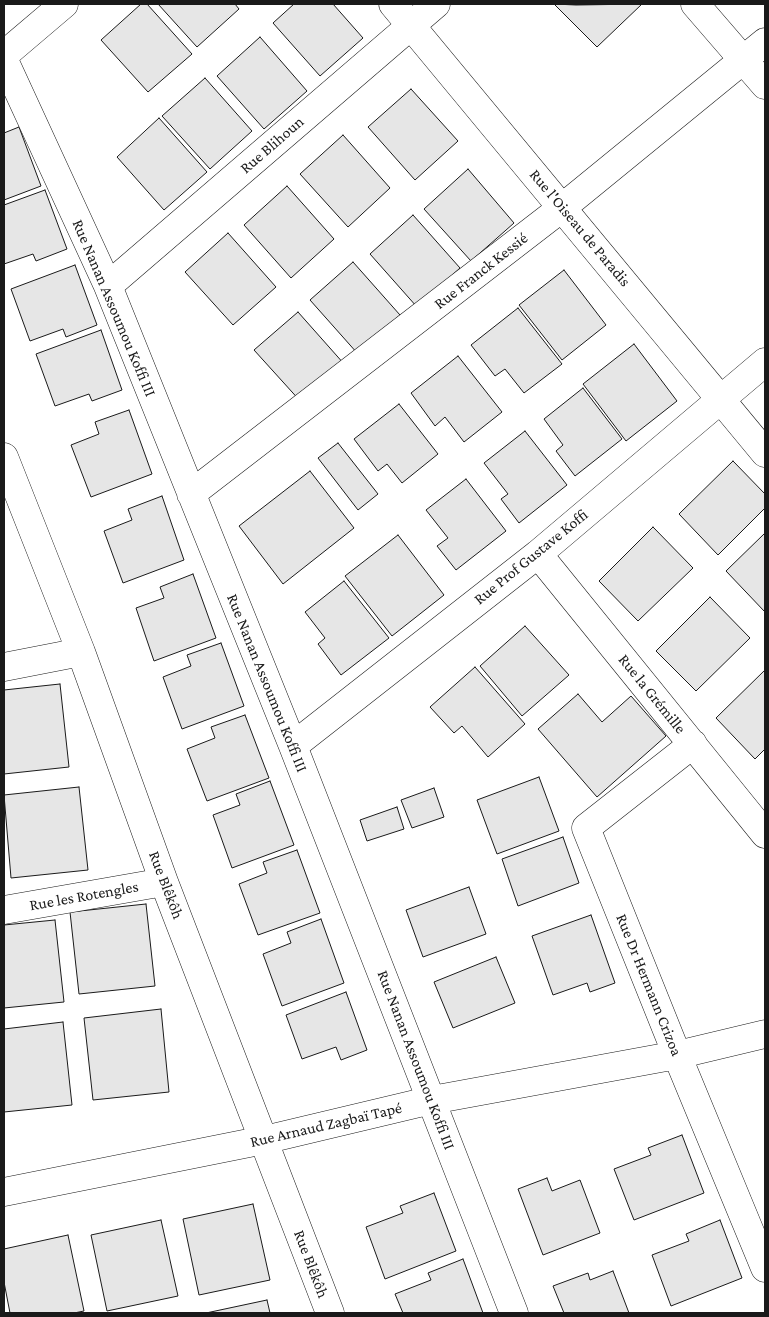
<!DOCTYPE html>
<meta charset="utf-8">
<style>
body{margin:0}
#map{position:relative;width:769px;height:1317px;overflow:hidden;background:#fff;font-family:"Crimson Pro",serif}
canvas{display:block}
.frame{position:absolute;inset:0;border:5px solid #1a1a1a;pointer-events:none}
</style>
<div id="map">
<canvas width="769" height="1317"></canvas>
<div class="frame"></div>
</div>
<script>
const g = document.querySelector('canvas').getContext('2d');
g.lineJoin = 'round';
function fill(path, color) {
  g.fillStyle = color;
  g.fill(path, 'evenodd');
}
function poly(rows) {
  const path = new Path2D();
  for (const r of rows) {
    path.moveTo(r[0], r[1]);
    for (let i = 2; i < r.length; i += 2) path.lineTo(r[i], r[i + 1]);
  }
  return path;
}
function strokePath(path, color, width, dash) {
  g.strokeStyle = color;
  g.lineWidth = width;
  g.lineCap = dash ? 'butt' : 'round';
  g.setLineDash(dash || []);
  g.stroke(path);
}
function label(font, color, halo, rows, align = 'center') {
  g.font = font + ' "Crimson Pro",serif';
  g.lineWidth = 4;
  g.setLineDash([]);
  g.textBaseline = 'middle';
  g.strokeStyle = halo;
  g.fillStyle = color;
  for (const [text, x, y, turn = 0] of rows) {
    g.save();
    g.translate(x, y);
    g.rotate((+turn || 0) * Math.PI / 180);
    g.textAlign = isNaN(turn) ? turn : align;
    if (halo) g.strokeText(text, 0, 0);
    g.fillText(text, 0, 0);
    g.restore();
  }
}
const building = poly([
 [141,4,147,4,192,54,148,92,101,40,141,4],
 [158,4,235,4,239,9,197,47,158,4],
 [294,4,333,4,363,38,320,76,273,23,294,4],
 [554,4,576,5,642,4,597,47,554,4],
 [260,37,307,91,264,129,217,76,260,37],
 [205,78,252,131,210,169,162,116,205,78],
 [411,89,458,141,415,180,368,127,411,89],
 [159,118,207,172,164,210,117,157,159,118],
 [19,127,41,186,4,200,4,133,19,127],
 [343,135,390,188,348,227,300,174,343,135],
 [468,169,514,223,471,261,424,209,468,169],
 [287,186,334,239,291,278,244,225,287,186],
 [45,190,67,249,36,261,33,254,4,264,4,205,45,190],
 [413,215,460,268,417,307,370,254,413,215],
 [228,233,276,287,233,325,185,272,228,233],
 [353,262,400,315,358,354,310,300,353,262],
 [75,265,97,325,66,337,63,329,30,341,11,289,75,265],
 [564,270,606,325,562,360,519,305,564,270],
 [518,308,562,364,524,393,505,369,495,376,471,345,518,308],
 [298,312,345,365,302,403,254,350,298,312],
 [101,330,122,390,92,401,89,394,55,406,36,354,101,330],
 [634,344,677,401,626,441,583,384,634,344],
 [458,356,502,412,464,442,445,417,435,426,411,393,458,356],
 [583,388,622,439,575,476,556,451,563,445,544,419,583,388],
 [399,404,438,454,402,483,387,464,378,471,354,439,399,404],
 [129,410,152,474,91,497,71,445,99,434,95,422,129,410],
 [525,431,567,485,519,523,501,499,508,494,484,463,525,431],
 [338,443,378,494,358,510,318,458,338,443],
 [733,461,765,494,765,508,718,555,679,514,733,461],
 [310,471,354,528,283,584,239,526,310,471],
 [466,479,506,531,456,570,437,546,448,538,426,510,466,479],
 [162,496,184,560,123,583,104,531,132,520,128,509,162,496],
 [653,527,693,568,638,621,599,581,653,527],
 [765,533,765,612,726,571,765,533],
 [398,535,444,595,392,636,345,576,398,535],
 [193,574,216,638,154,661,136,608,164,598,160,587,193,574],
 [344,581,389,638,341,675,318,644,325,638,305,612,344,581],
 [710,597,750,638,696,691,656,651,710,597],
 [525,626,569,675,522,716,480,666,525,626],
 [221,643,244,706,182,729,163,677,191,666,187,655,221,643],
 [475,667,525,724,488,757,462,726,454,733,430,707,475,667],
 [765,670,765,749,755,759,716,718,765,670],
 [60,684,69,767,4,774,4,690,60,684],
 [578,694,602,722,631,696,666,736,597,797,538,729,578,694],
 [245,715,269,778,207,801,187,749,215,738,211,727,245,715],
 [539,777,559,831,497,854,477,800,539,777],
 [270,781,294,845,232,868,213,815,240,805,236,794,270,781],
 [79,787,88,870,11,878,4,795,79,787],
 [434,788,444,817,412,828,401,800,434,788],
 [397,807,404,829,367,841,360,820,397,807],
 [563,837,579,883,518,906,502,859,563,837],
 [297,850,320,913,258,935,239,884,267,873,263,862,297,850],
 [469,887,486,934,423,957,406,910,469,887],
 [146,904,155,986,79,994,70,912,146,904],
 [591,915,615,983,590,992,587,983,553,995,532,936,591,915],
 [321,919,344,983,282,1006,263,954,291,943,287,932,321,919],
 [55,920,64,1002,4,1008,4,925,55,920],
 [496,957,515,1003,453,1028,434,982,496,957],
 [346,992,367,1050,341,1060,336,1047,302,1059,286,1015,346,992],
 [161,1009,169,1092,93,1100,84,1018,161,1009],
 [63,1022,72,1105,4,1112,4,1029,63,1022],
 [682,1135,704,1193,634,1220,614,1169,651,1155,648,1148,682,1135],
 [547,1178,552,1191,580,1180,600,1233,543,1255,518,1189,547,1178],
 [434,1193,456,1251,385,1279,366,1227,403,1213,400,1206,434,1193],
 [253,1204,270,1280,199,1295,183,1219,253,1204],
 [161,1220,178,1296,107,1311,91,1235,161,1220],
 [720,1220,742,1278,671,1306,652,1255,689,1241,686,1234,720,1220],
 [68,1235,84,1311,74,1313,10,1313,4,1282,4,1249,68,1235],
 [463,1259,483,1313,403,1313,395,1294,431,1280,428,1273,463,1259],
 [613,1271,629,1313,564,1313,553,1286,588,1273,590,1280,613,1271],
 [267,1300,270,1313,206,1313,267,1300]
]);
const street = poly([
 [393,4,765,453],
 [695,4,765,85],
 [4,55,64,4],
 [4,60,108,286,293,746,514,1313],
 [108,286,436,4],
 [4,457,81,652,164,882,330,1313],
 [191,494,563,207,765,42],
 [538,554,765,834],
 [4,667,81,652],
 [693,744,586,828,677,1055,765,1268],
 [293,746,538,554,765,362],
 [4,910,164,882],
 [4,1192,264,1140,432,1100,677,1055,765,1034]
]);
const streetNames = [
 ["Rue Blihoun",272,145,-41],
 ["Rue l'Oiseau de Paradis",580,228,50],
 ["Rue Franck Kessié",481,271,-38],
 ["Rue Nanan Assoumou Koffi III",114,308,67],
 ["Rue Prof Gustave Koffi",531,557,-39],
 ["Rue Nanan Assoumou Koffi III",267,683,68],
 ["Rue la Grémille",652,694,51],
 ["Rue Blêkôh",166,885,69],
 ["Rue les Rotengles",84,896,-10],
 ["Rue Dr Hermann Crizoa",649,985,68],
 ["Rue Nanan Assoumou Koffi III",416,1060,69],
 ["Rue Arnaud Zagbaï Tapé",326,1125,-13],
 ["Rue Blêkôh",311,1264,69]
];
fill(building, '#e6e6e6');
strokePath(building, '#1a1a1a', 1);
strokePath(street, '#1a1a1a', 29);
strokePath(street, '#fff', 28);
label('16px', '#1a1a1a', '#fff', streetNames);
</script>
